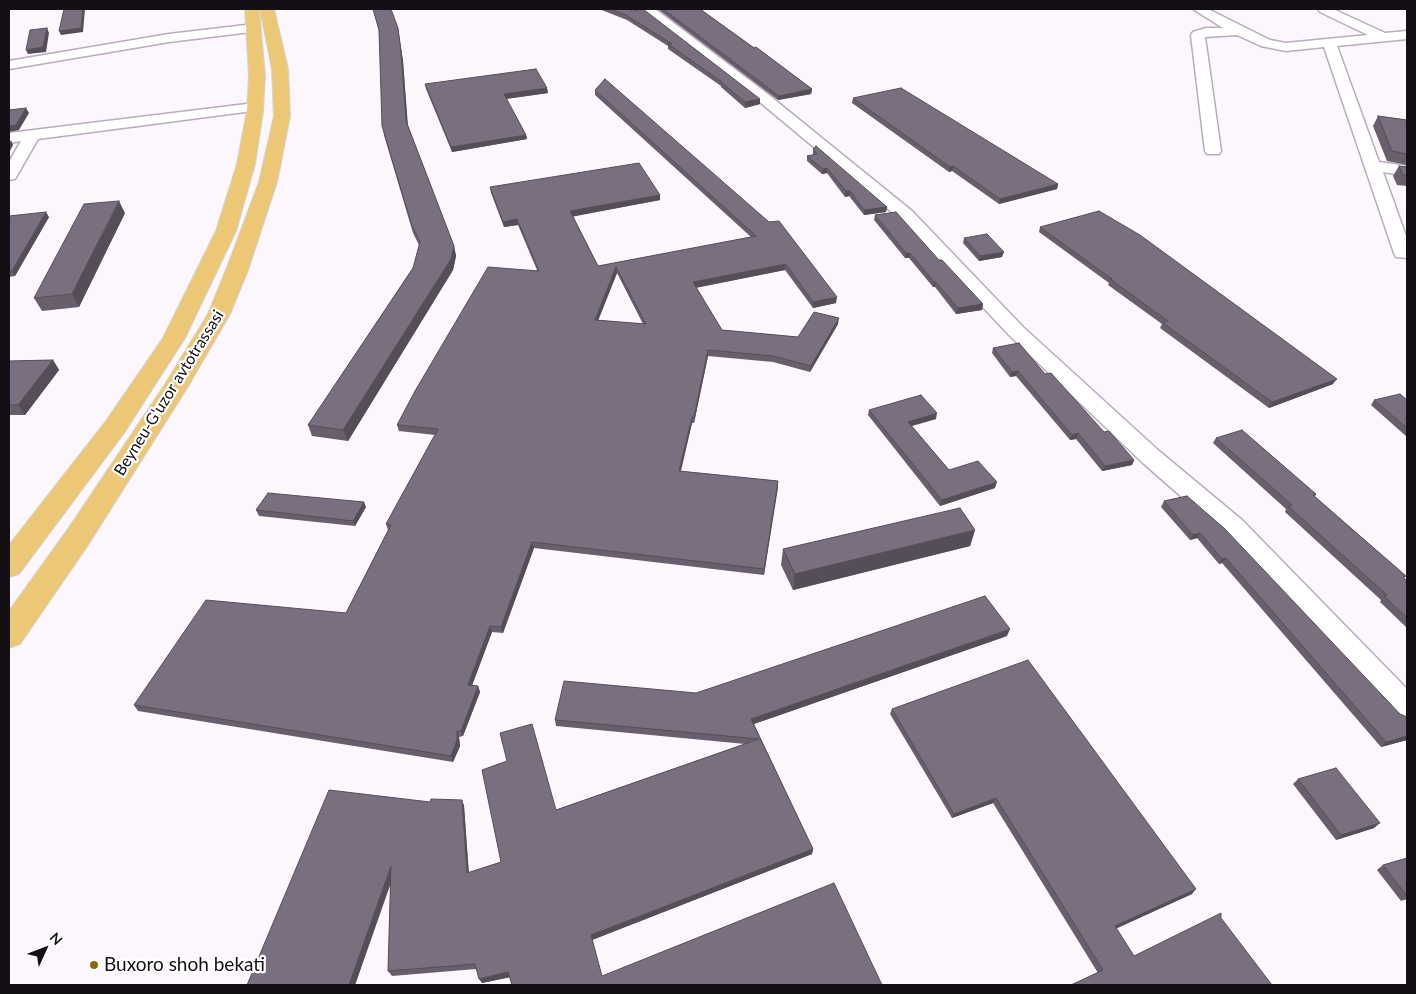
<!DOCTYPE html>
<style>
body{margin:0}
#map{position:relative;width:1416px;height:994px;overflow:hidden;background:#fcf6fd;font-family:Lato,sans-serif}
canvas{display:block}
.frame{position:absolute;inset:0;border:10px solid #140f15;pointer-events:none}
.north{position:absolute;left:20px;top:924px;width:50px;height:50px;-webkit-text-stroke:4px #fff;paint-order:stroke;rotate:47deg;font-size:14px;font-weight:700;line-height:20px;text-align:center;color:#140f15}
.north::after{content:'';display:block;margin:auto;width:18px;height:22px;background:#140f15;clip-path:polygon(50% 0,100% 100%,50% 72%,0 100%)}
</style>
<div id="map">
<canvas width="1416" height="994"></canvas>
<div class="frame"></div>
<div class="north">N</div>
</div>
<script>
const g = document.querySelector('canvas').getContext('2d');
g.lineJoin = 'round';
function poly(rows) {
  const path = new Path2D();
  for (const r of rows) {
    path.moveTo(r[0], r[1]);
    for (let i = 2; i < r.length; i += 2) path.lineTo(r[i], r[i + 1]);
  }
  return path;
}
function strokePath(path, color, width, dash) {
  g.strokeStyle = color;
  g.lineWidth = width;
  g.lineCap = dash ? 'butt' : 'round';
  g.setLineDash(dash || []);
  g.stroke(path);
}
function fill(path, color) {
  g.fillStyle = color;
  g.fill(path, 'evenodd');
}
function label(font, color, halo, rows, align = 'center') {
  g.font = font + ' Lato,sans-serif';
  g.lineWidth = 4.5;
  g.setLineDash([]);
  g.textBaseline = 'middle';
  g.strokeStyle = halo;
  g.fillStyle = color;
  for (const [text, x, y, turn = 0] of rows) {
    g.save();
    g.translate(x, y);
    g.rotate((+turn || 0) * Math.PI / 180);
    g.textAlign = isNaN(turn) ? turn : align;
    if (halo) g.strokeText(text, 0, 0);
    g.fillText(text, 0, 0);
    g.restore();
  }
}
const minor = poly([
 [641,9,655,9,765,92,912,211,1023,327,1159,451,1242,520,1407,689,1407,722,1396,718,1224,534,1143,463,1009,335,900,219,755,98,641,9],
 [1193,9,1208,9,1270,40,1286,43,1368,35,1320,12,1318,9,1333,9,1385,33,1407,31,1407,39,1337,46,1379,162,1407,166,1407,176,1383,172,1407,239,1407,258,1396,257,1394,253,1324,47,1286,51,1261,46,1237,35,1205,37,1221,151,1219,154,1207,154,1205,151,1191,35,1193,32,1206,28,1223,28,1193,9],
 [254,24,260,28,259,31,169,42,9,69,9,61,169,34,254,24],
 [255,103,260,104,262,107,260,110,38,139,15,179,9,180,9,162,21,141,9,143,9,133,255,103]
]);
const trunk = poly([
 [245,9,259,9,265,76,263,111,255,164,236,231,185,338,124,433,19,574,9,577,9,545,106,421,163,338,216,231,237,164,247,111,249,76,245,9],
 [260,9,274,9,288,69,290,116,277,182,248,270,230,314,187,388,88,545,20,644,9,648,9,611,68,529,164,386,208,314,226,270,259,182,274,116,272,69,260,9]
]);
const wall = poly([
 [373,9,399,36,403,61,408,126,454,246,456,256,453,270,348,441,312,436,308,425,413,268,419,245,413,233,384,135,379,31],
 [599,9,630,9,632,11,760,104,745,108,721,87,721,86,668,49,668,46,627,20],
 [659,9,700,9,812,89,811,94,778,100,659,10],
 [425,84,547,88,548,93,506,99,526,135,527,139,452,152,426,89],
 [595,90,836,303,813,308,785,270,696,288,722,330,798,337,838,324,810,372,773,362,708,356,694,423,692,423,681,471,778,481,764,575,534,548,503,633,492,632,472,685,478,686,480,692,463,736,459,737,460,746,453,762,138,711,134,705,346,613,388,530,386,524,435,435,399,431,397,425,537,270,518,225,504,227,491,193,490,187,660,195,660,200,573,216,598,266,751,237,595,95],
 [617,273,643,324,598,320],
 [853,98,1058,184,1057,189,999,204,952,171,949,172,852,103],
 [1378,116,1407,120,1407,165,1387,161,1373,126],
 [813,149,887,207,886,212,864,215,849,196,845,197,827,173,822,174,807,161,807,156,813,155],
 [1399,166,1407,167,1407,186,1397,185,1393,176],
 [125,213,79,307,42,311,34,298],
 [875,215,939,260,983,304,982,310,956,314,935,287,933,287,909,258,905,258,874,220],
 [9,216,49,217,15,276,9,277],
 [1040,227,1333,384,1269,408,1160,328,1162,324,1108,285,1109,283,1039,232],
 [964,238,1002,257,979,261,963,243],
 [993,348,1045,374,1104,432,1134,460,1132,465,1102,471,1076,439,1070,440,1016,376,1010,377,992,353],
 [53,360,59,370,25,415,9,415,9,361],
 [1374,400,1407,400,1407,437,1371,405],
 [869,410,936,419,912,426,949,470,995,488,940,506,868,415],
 [1216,438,1316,494,1315,497,1406,576,1404,578,1407,581,1407,628,1380,602,1381,600,1285,512,1286,509,1213,443],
 [1187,496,1407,740,1381,747,1222,563,1219,564,1197,538,1190,540,1161,507,1164,501],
 [366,507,355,526,259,516,256,510],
 [975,530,970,546,793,590,781,565,783,549],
 [1007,636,754,724,813,849,812,854,592,940,602,976,882,985,510,977,482,983,476,969,392,976,388,971,391,883,355,985,247,985,430,802,462,800,464,806,469,873,501,862,556,810,745,744,556,726,555,720],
 [892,709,1192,894,1116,928,1134,956,1221,918,1098,973,993,803,952,818,890,714],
 [1298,779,1374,828,1336,840,1293,784],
 [1407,858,1407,899,1401,901,1377,870,1383,865]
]);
const shadedWall = poly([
 [83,9,85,9,83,32,61,35,59,31],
 [47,28,49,33,46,52,28,54,26,50],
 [398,28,403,61,408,131,406,121],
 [547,88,548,93,505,99,504,94],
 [812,89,811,94,778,100,779,96],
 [760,99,760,104,745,108,745,102],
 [26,108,29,113,19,130,9,132,9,126],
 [526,135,527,139,452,152,451,147],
 [11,140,13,145,9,153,9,144],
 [953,166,952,171,949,172,950,167],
 [827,168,827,173,822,174,823,169],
 [1058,184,1057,189,999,204,1000,199],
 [846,191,850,191,849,196,845,197],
 [660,195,660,200,571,217,570,211],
 [119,201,125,213,79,307,72,294],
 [887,207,886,212,864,215,864,210],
 [46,212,49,217,15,276,12,271],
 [517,219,518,225,504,227,503,222],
 [454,246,456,256,453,270,348,441,343,430],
 [1004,252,1002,257,979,261,980,256],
 [906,253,910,253,909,258,905,258],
 [786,264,785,270,693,288,693,282],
 [616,267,617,273,596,326,595,320],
 [934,282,936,282,935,287,933,287],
 [837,297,836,303,813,308,813,302],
 [983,304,982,310,956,314,958,308],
 [839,318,838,324,810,372,811,366],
 [708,350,708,356,694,423,694,417],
 [53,360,59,370,25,415,18,405],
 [1018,371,1016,376,1010,377,1012,372],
 [1337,379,1333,384,1269,408,1272,402],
 [937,413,936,419,907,427,908,422],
 [692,417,692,423,679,477,679,471],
 [1078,433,1076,439,1070,440,1072,435],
 [1134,460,1132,465,1102,471,1105,466],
 [778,481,778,488,764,575,764,569],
 [997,482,995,488,940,506,942,500],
 [364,502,366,507,355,526,353,521],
 [975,530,970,546,793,590,795,574],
 [1200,533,1197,538,1190,540,1193,535],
 [532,542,534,548,503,633,501,627],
 [1226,558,1222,563,1219,564,1222,559],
 [490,626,492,632,470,691,468,685],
 [1010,629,1007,636,751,725,751,719],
 [478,686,480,692,463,736,461,731],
 [457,731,459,737,460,746,453,762,451,756],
 [1407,736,1407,740,1381,747,1386,742],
 [996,798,993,803,952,818,954,814],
 [462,800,464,806,469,879,467,873],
 [1380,823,1374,828,1336,840,1341,835],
 [813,849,812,854,592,940,591,935],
 [391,866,394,872,355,985,349,985],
 [1196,889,1192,894,1111,931,1115,926],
 [508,972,511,977,482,983,479,979]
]);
const building = poly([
 [64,9,83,9,81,28,59,31,64,9],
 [373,9,391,9,398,28,401,52,406,121,454,246,451,259,343,430,308,425,413,268,420,242,411,223,382,126,379,30,373,9],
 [610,9,630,9,632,11,643,9,760,99,745,102,721,82,722,82,668,44,672,44,626,15,610,9],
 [663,9,700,9,754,48,756,47,812,89,779,96,663,9],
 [47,28,43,47,26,50,30,30,47,28],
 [536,69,547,88,504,94,526,135,451,147,425,84,536,69],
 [605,79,769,222,779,221,837,297,813,302,786,264,693,282,722,330,798,337,814,312,839,318,811,366,773,356,708,350,694,417,692,417,679,471,778,481,764,569,532,542,501,627,490,626,468,685,478,686,461,731,457,731,457,740,451,756,134,705,206,600,346,613,391,525,386,524,438,429,397,425,415,391,488,267,539,271,517,219,503,222,490,187,639,163,660,195,570,211,598,266,756,236,595,90,605,79],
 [616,267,646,324,595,320,616,267],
 [901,88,1058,184,1000,199,953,166,950,167,853,98,901,88],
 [26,108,16,125,9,126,9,110,26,108],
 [1378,116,1407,120,1407,154,1392,151,1378,116],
 [816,146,887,207,864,210,850,191,846,191,827,168,823,169,807,156,817,154,813,149,816,146],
 [1399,166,1407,167,1407,175,1403,175,1399,166],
 [119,201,72,294,34,298,84,204,119,201],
 [1099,211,1140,235,1337,379,1272,402,1163,323,1168,321,1110,279,1112,279,1040,227,1099,211],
 [46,212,12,271,9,271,9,216,46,212],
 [896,212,939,260,942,260,983,304,958,308,936,282,934,282,910,253,906,253,875,215,896,212],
 [987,234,1004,252,980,256,964,238,987,234],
 [1019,343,1045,374,1051,373,1104,432,1109,431,1134,460,1105,466,1078,433,1072,435,1018,371,1012,372,993,348,1019,343],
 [53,360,18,405,9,405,9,361,53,360],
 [1400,394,1407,400,1407,428,1374,400,1400,394],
 [921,395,937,413,908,422,949,470,978,461,997,482,942,500,869,410,921,395],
 [1242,430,1316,494,1313,495,1406,576,1403,577,1407,581,1407,618,1384,596,1387,595,1288,506,1292,505,1216,438,1242,430],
 [268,493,364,502,353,521,256,510,268,493],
 [1187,496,1225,529,1400,714,1407,717,1407,736,1386,742,1226,558,1222,559,1200,533,1193,535,1164,501,1187,496],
 [960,508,975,530,795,574,783,549,960,508],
 [985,596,1010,629,751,719,813,849,591,935,602,976,834,883,882,985,512,985,508,972,479,979,475,964,388,971,391,866,349,985,247,985,329,790,430,802,431,799,462,800,467,873,501,862,482,770,507,761,500,733,532,724,556,810,759,739,555,720,564,681,696,693,985,596],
 [1028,660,1196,889,1115,926,1134,956,1221,913,1221,918,1272,985,1071,985,1103,970,996,798,954,814,892,709,1028,660],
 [1336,768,1380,823,1341,835,1298,779,1336,768],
 [1407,858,1407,896,1383,865,1407,858]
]);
const markers = [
 [94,965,5,"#8c6a0b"]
];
const streetNames = [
 ["Beyneu-G'uzor avtotrassasi",169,393,-58]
];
const nearPoinames = [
 ["Buxoro shoh bekati",104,965]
];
strokePath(minor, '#b9acbd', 3);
strokePath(trunk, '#d5d4d5', 2);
fill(minor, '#fff');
fill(trunk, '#ecc876');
fill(wall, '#695f6c');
fill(shadedWall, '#554e58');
fill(building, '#7a6f7e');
strokePath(building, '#554e58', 1);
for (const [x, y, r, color] of markers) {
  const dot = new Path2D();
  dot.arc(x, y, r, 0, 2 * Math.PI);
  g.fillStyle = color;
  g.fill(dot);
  strokePath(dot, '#fff', 2);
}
label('16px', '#140f15', '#fff', streetNames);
label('19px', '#140f15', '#fff', nearPoinames, 'left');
</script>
